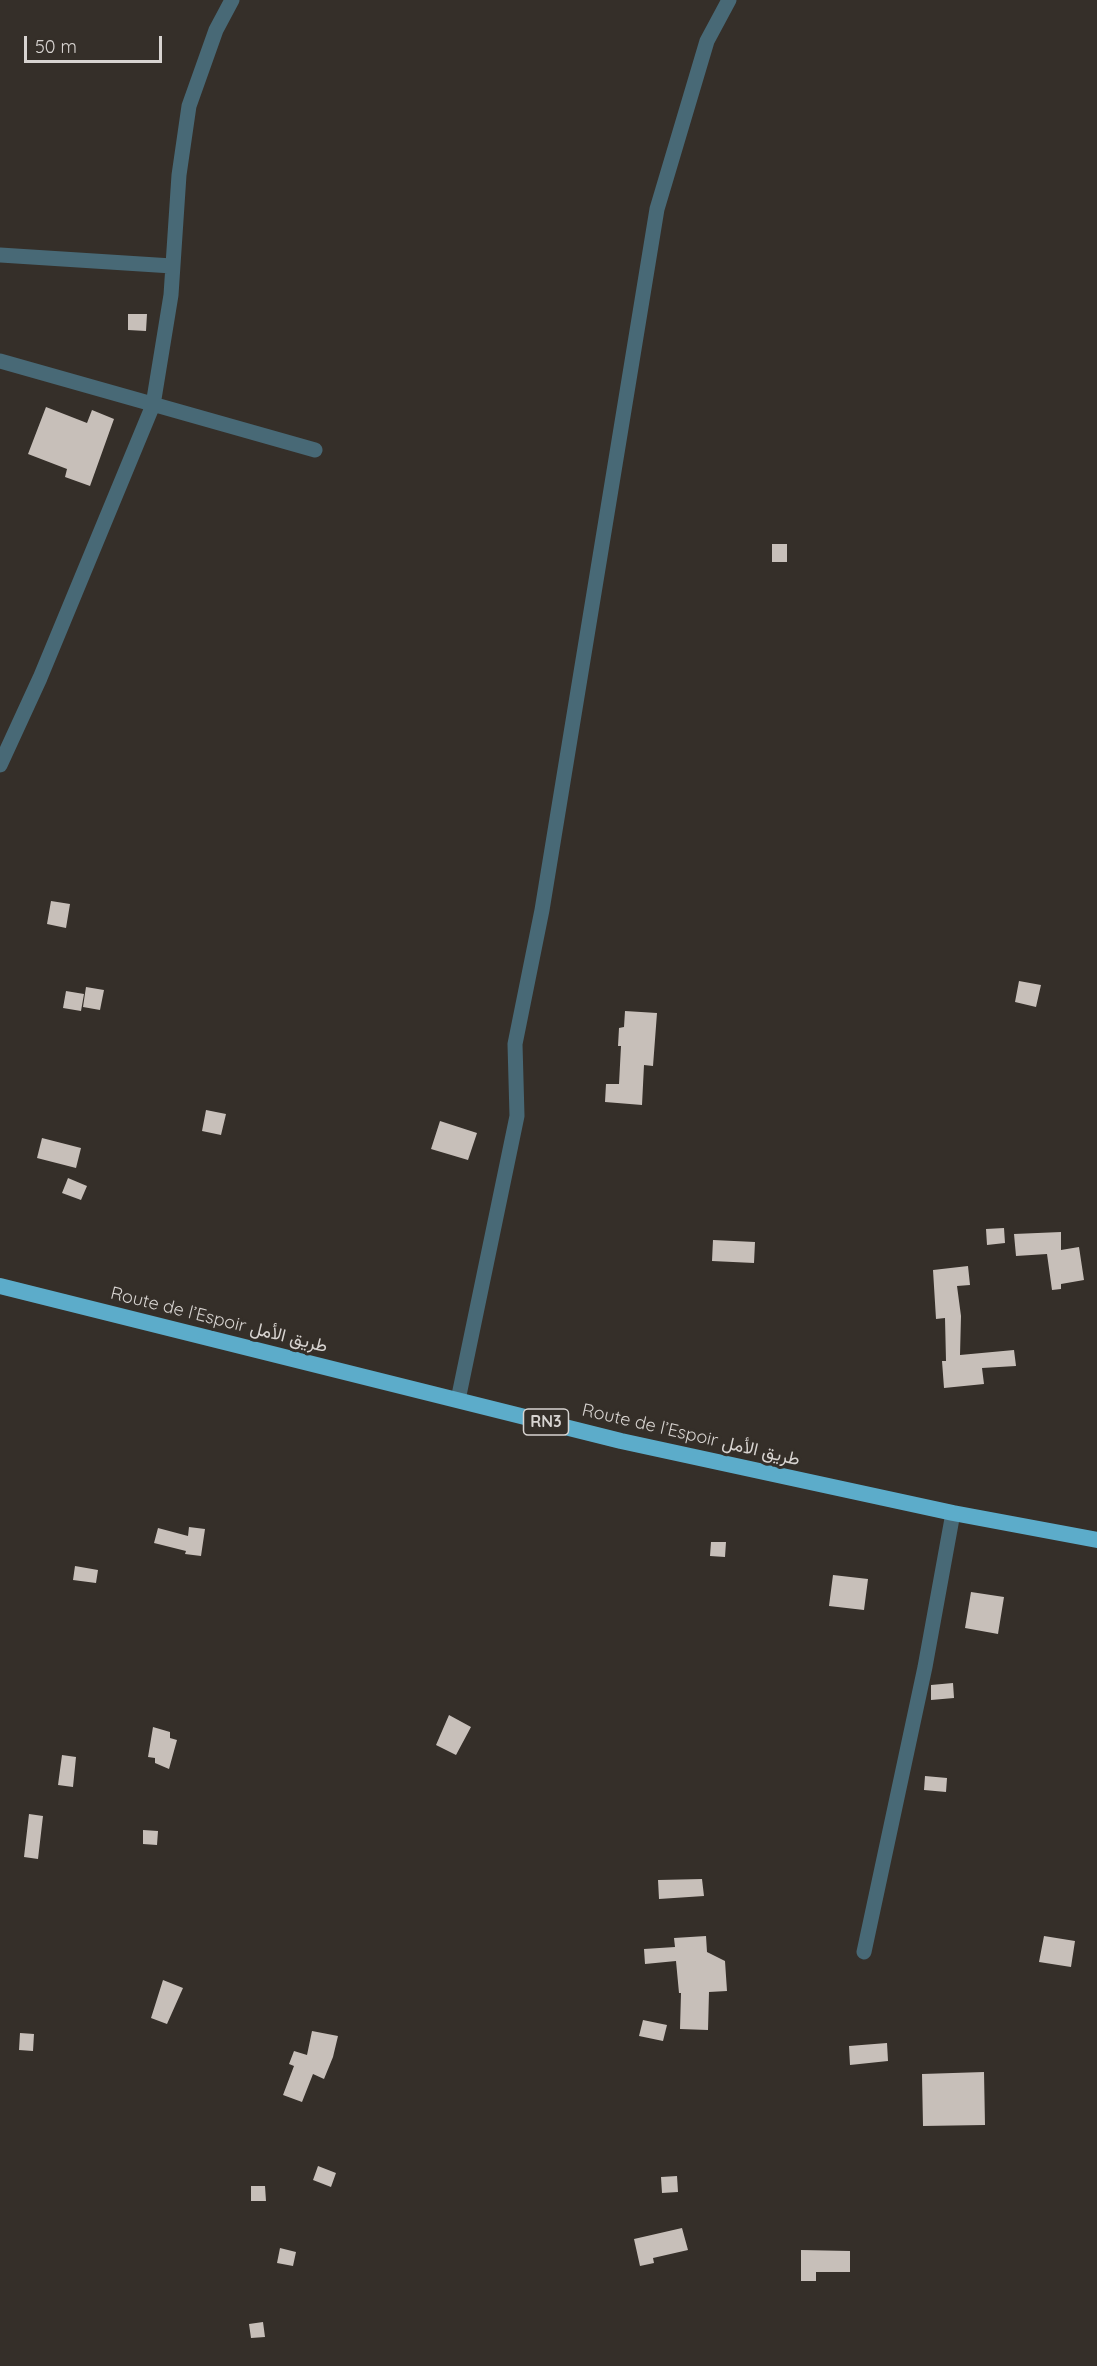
<!DOCTYPE html>
<meta charset="utf-8">
<style>
body{margin:0}
#map{position:relative;width:1097px;height:2366px;overflow:hidden;background:#352f29;font-family:Quicksand,sans-serif}
canvas{display:block}
.scale{position:absolute;left:24px;top:36px;width:138px;height:27px;box-sizing:border-box;border:3px solid #d8d4d1;border-top:0;padding-left:8px;font-size:18px;line-height:21px;white-space:nowrap;color:#d8d4d1;-webkit-text-stroke:4px #352f29;paint-order:stroke}
</style>
<div id="map">
<canvas width="1097" height="2366"></canvas>
<div class="scale">50 m</div>
</div>
<script>
const g = document.querySelector('canvas').getContext('2d');
g.lineJoin = 'round';
function fill(path, color) {
  g.fillStyle = color;
  g.fill(path, 'evenodd');
}
function poly(rows) {
  const path = new Path2D();
  for (const r of rows) {
    path.moveTo(r[0], r[1]);
    for (let i = 2; i < r.length; i += 2) path.lineTo(r[i], r[i + 1]);
  }
  return path;
}
function strokePath(path, color, width, dash) {
  g.strokeStyle = color;
  g.lineWidth = width;
  g.lineCap = dash ? 'butt' : 'round';
  g.setLineDash(dash || []);
  g.stroke(path);
}
function label(font, color, halo, rows, align = 'center') {
  g.font = font + ' Quicksand,Vazirmatn,sans-serif';
  g.lineWidth = 6;
  g.setLineDash([]);
  g.textBaseline = 'middle';
  g.strokeStyle = halo;
  g.fillStyle = color;
  for (const [text, x, y, turn = 0] of rows) {
    g.save();
    g.translate(x, y);
    g.rotate((+turn || 0) * Math.PI / 180);
    g.textAlign = isNaN(turn) ? turn : align;
    if (halo) g.strokeText(text, 0, 0);
    g.fillText(text, 0, 0);
    g.restore();
  }
}
const building = poly([
 [128,314,147,314,146,331,128,330],
 [46,407,87,423,92,410,114,419,90,486,65,477,67,469,28,454],
 [772,544,787,544,787,562,772,562],
 [51,901,70,904,66,928,47,924],
 [1019,981,1041,985,1036,1007,1015,1002],
 [86,987,104,990,100,1010,83,1007],
 [66,991,84,994,81,1011,63,1008],
 [625,1011,657,1013,653,1066,644,1065,642,1105,605,1102,606,1084,619,1084,621,1046,618,1046,619,1028,624,1027],
 [206,1110,226,1114,221,1135,202,1131],
 [440,1121,477,1133,468,1160,431,1149],
 [42,1138,81,1148,76,1168,37,1158],
 [68,1178,87,1186,81,1200,62,1193],
 [1004,1228,1005,1243,987,1245,986,1229],
 [1061,1232,1061,1250,1079,1247,1084,1280,1061,1284,1061,1289,1052,1290,1047,1254,1016,1256,1014,1234],
 [713,1240,755,1242,754,1263,712,1261],
 [968,1266,970,1285,957,1286,961,1316,960,1355,1014,1350,1016,1366,982,1368,984,1384,944,1388,942,1361,946,1361,945,1318,936,1319,933,1270],
 [189,1527,205,1529,201,1556,185,1554,186,1551,154,1543,158,1528,188,1536],
 [711,1542,726,1542,725,1557,710,1556],
 [75,1566,98,1570,96,1583,73,1580],
 [833,1575,868,1579,864,1610,829,1606],
 [971,1592,1004,1597,998,1634,965,1628],
 [953,1683,954,1698,931,1700,931,1685],
 [449,1715,471,1727,456,1755,436,1745],
 [153,1727,170,1732,170,1738,177,1740,169,1769,155,1763,155,1758,148,1757],
 [62,1755,76,1757,73,1787,58,1785],
 [925,1776,947,1778,946,1792,924,1790],
 [29,1814,43,1816,38,1859,24,1857],
 [143,1830,158,1831,157,1845,143,1844],
 [702,1879,704,1896,659,1899,658,1880],
 [706,1936,707,1952,725,1961,727,1991,709,1992,708,2030,680,2029,681,1993,679,1993,676,1961,645,1964,644,1949,675,1947,674,1938],
 [1044,1936,1075,1941,1071,1967,1039,1962],
 [163,1980,183,1988,167,2024,151,2018],
 [643,2020,667,2025,663,2041,639,2036],
 [312,2031,338,2036,333,2057,324,2079,313,2074,302,2102,283,2095,294,2066,289,2064,294,2051,307,2055],
 [20,2033,34,2034,33,2051,19,2050],
 [887,2043,888,2061,850,2065,849,2046],
 [984,2072,985,2125,923,2126,922,2074],
 [318,2166,336,2173,331,2187,313,2180],
 [677,2176,678,2192,662,2193,661,2177],
 [251,2186,265,2186,266,2201,251,2201],
 [682,2228,688,2250,653,2258,654,2263,640,2266,634,2239],
 [280,2248,296,2252,293,2266,277,2263],
 [801,2250,850,2251,850,2272,816,2272,816,2281,801,2281],
 [263,2322,265,2337,251,2338,249,2324]
]);
const minor = poly([
 [0,255,172,266],
 [0,361,315,450],
 [0,765,40,678,153,405,171,295,179,175,189,106,216,30,232,0],
 [458,1400,517,1116,515,1044,542,910,657,209,707,41,729,0],
 [864,1952,925,1667,953,1513]
]);
const trunk = poly([
 [0,1286,621,1441,953,1513,1097,1540]
]);
const shields = [
 [546,1422,45]
];
const shieldNames = [
 ["RN3",546,1422]
];
const streetNames = [
 ["Route de l’Espoir طريق الأمل",219,1320,14],
 ["Route de l’Espoir طريق الأمل",691,1435,13]
];
fill(building, '#c7bfb9');
strokePath(minor, '#486976', 15);
strokePath(trunk, '#5cacca', 16);
for (const [x, y, w] of shields) {
  const box = new Path2D();
  box.roundRect(x - w / 2, y - 13, w, 26, 4.5);
  g.fillStyle = '#352f29';
  g.fill(box);
  strokePath(box, '#d8d4d1', 1.5);
}
label('bold 16px', '#d8d4d1', null, shieldNames);
label('18px', '#d8d4d1', '#352f29', streetNames);
</script>
